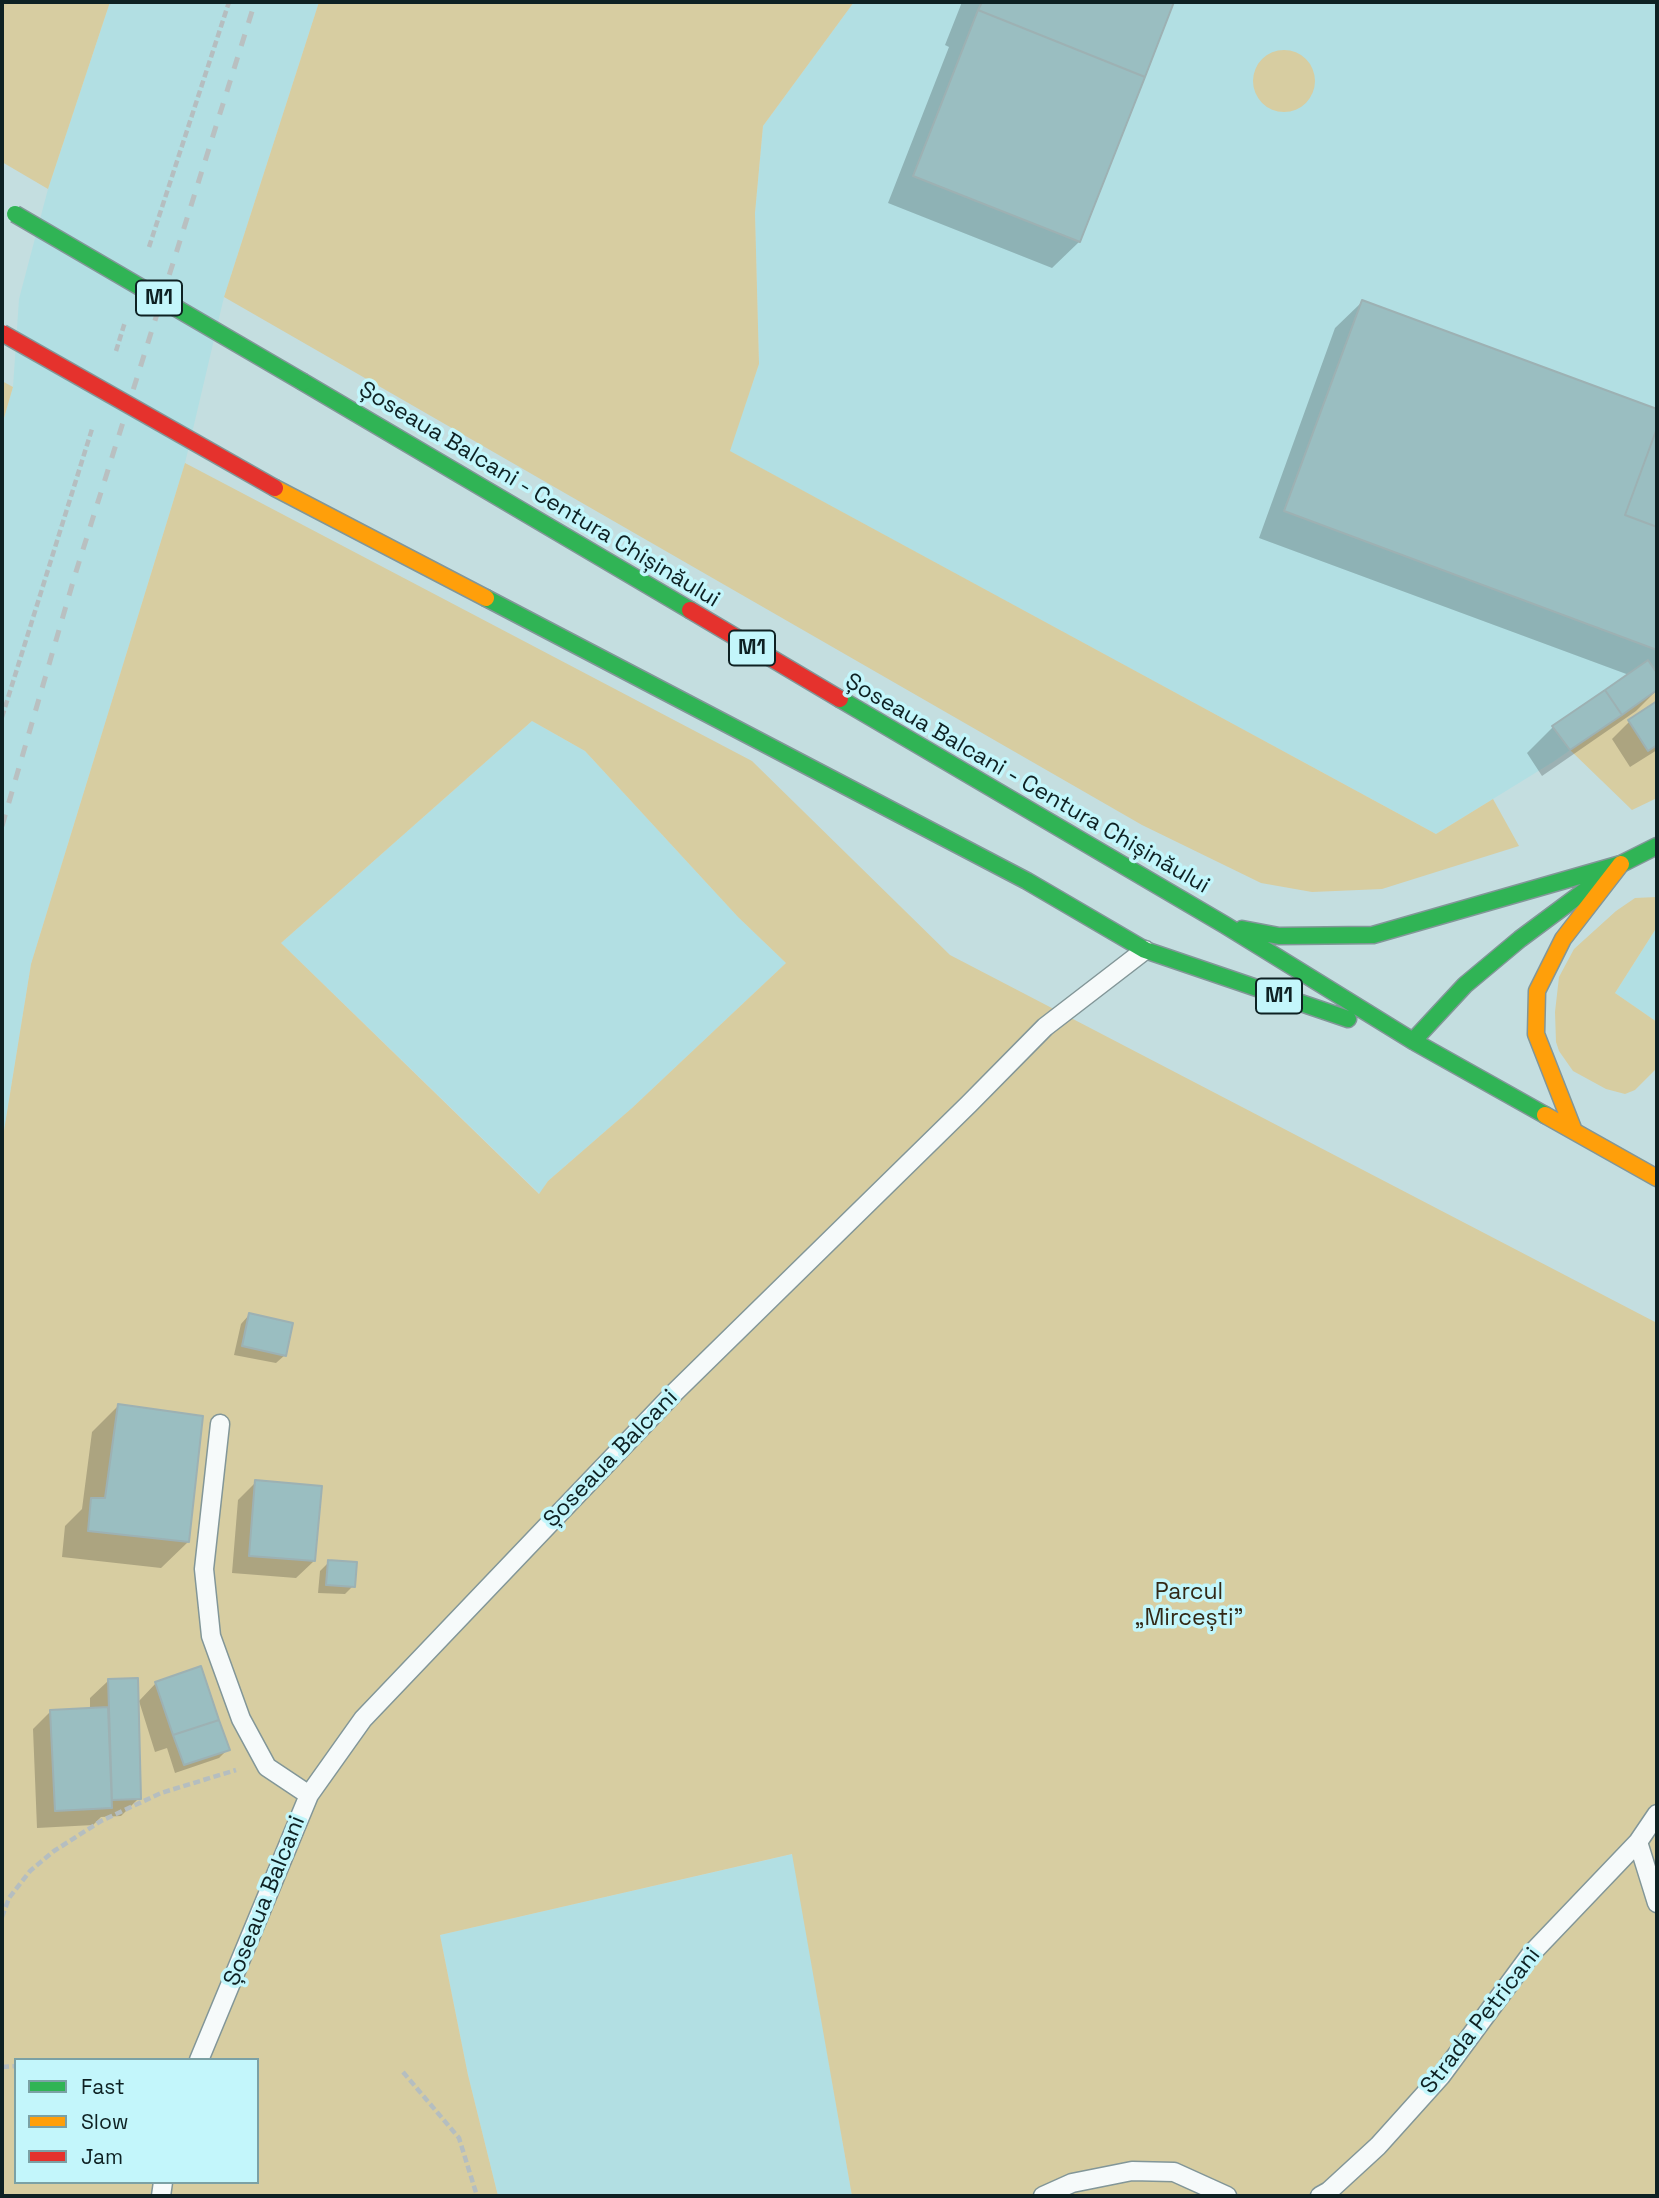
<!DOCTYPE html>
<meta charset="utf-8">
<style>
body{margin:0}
#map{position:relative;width:1659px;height:2198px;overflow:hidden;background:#c4dee0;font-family:"Space Grotesk",sans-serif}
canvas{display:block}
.frame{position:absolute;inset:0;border:4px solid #0e2123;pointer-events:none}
.legend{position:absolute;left:14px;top:2058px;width:245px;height:126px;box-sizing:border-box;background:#c3f6fb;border:2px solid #7ba1a5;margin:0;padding:9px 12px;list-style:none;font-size:21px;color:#0e2123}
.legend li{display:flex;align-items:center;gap:14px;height:35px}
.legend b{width:35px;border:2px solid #7ba1a5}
</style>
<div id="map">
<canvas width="1659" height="2198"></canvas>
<div class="frame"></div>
<ul class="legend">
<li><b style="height:9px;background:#30b455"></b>Fast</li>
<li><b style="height:9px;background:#ff9f0a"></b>Slow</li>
<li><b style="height:9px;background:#e5322d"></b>Jam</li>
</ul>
</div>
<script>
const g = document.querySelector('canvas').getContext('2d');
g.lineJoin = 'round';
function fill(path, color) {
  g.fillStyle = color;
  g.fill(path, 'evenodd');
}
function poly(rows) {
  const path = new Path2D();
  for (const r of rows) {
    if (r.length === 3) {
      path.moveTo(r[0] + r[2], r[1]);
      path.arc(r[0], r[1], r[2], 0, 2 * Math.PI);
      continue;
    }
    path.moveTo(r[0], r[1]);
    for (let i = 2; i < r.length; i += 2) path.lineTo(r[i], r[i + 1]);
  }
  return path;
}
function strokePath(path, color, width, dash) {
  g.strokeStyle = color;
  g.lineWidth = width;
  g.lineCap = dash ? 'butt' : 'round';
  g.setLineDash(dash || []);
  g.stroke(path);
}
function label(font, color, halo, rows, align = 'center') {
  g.font = font + ' "Space Grotesk",sans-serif';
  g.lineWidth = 7;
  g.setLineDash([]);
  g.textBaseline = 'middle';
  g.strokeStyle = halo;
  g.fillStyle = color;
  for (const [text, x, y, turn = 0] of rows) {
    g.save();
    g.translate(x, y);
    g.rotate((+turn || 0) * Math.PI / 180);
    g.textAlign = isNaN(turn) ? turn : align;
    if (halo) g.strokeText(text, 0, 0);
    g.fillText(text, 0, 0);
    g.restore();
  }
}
const built = poly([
 [110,2,319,2,224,297,185,463,31,964,2,1143,2,425,13,387,19,299,48,189],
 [854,2,1657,2,1657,690,1553,762,1436,834,729,451,759,364,755,213,763,126],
 [532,721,585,751,738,917,786,963,632,1108,548,1181,540,1194,281,943],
 [1657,927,1657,1022,1615,993],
 [793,1854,852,2196,498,2196,468,2075,440,1935]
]);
const green = poly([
 [2,2,110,2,48,189,2,162],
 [319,2,854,2,763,126,755,213,759,364,730,451,1436,834,1493,799,1519,846,1382,889,1312,892,1261,883,1142,825,224,297],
 [1284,81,31],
 [2,381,13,387,2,425],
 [185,463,752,761,950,955,1657,1323,1657,2196,852,2196,792,1854,440,1935,468,2075,498,2196,2,2196,2,1143,31,964],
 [532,721,585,751,738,917,786,963,632,1108,548,1181,539,1194,281,943],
 [16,2060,257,2060,257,2182,16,2182],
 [1657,690,1657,798,1632,810,1570,750],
 [1657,897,1657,927,1615,993,1657,1022,1657,1068,1635,1090,1625,1094,1606,1089,1573,1071,1559,1051,1556,1042,1555,1012,1559,977,1574,949,1616,911,1635,898]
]);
const shadow = poly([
 [962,2,1172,2,1079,242,1052,268,888,203,949,47,945,45],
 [1362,302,1657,411,1657,690,1636,711,1542,776,1527,753,1553,727,1629,675,1259,538,1335,328],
 [1657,703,1657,750,1630,767,1612,739,1630,721],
 [249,1315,285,1355,276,1363,234,1355,241,1324],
 [118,1406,188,1542,161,1568,62,1557,65,1526,82,1509,92,1432],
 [256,1482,314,1561,296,1578,232,1573,238,1500],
 [329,1562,353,1586,345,1594,318,1593,320,1571],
 [108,1681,139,1798,121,1816,101,1817,93,1825,37,1828,33,1729,51,1711,90,1709,90,1698],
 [156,1683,228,1749,219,1758,175,1773,167,1748,155,1752,139,1701]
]);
const building = poly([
 [982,2,1174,2,1145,77,978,10,982,2],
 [978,10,1145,77,1080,242,913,176,978,10],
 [1362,300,1657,409,1657,428,1625,515,1657,527,1657,650,1284,511,1362,300],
 [1657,428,1657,527,1625,515,1657,428],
 [1648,660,1657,673,1657,690,1622,715,1605,690,1648,660],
 [1605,690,1622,715,1570,750,1552,726,1605,690],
 [1657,701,1657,745,1648,751,1628,720,1657,701],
 [249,1313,293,1323,286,1356,242,1346,249,1313],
 [118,1404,203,1416,189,1542,88,1531,91,1498,105,1498,118,1404],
 [255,1480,322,1486,315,1561,249,1556,255,1480],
 [328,1560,357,1562,355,1587,326,1585,328,1560],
 [201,1666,219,1720,173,1735,155,1682,201,1666],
 [138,1678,141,1799,112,1800,108,1679,138,1678],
 [108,1707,112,1808,55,1811,50,1710,108,1707],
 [219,1720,230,1750,184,1765,173,1735,219,1720]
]);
const path = poly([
 [149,247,229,2],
 [116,351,125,322],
 [2,717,92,429],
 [2,1917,9,1898,30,1871,54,1851,101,1821,161,1793,236,1770],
 [2,2067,16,2066],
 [403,2072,459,2138,477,2196]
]);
const lane = poly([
 [220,1424,204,1569,211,1636,241,1719,267,1767,309,1795],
 [1638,1842,1657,1903],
 [199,2060,309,1795,363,1719,675,1392,969,1104,1045,1027,1145,950],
 [161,2196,163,2182],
 [1043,2196,1072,2183,1132,2171,1174,2172,1227,2196],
 [1320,2196,1329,2191,1378,2146,1441,2076,1531,1954,1638,1842,1657,1814]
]);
const fast = poly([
 [303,382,690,610],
 [486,598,1027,881,1145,950,1348,1019],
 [840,699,1225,925,1413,1041,1545,1115],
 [1242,929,1279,936,1373,935,1621,864],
 [1413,1041,1465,985,1520,939,1621,864,1657,846]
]);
const slow = poly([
 [275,488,486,598],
 [1545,1115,1657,1178],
 [1574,1131,1536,1034,1537,991,1563,939,1621,864]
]);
const jam = poly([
 [690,610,840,699]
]);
const rail = poly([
 [2,826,75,575,255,2]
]);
const fastBridge = poly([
 [15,214,303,382]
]);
const jamBridge = poly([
 [2,333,275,488]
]);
const shields = [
 [159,298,46],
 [752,648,46],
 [1279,996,46]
];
const shieldNames = [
 ["M1",159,298],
 ["M1",752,648],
 ["M1",1279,996]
];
const streetNames = [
 ["Șoseaua Balcani - Centura Chișinăului",539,495,31],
 ["Șoseaua Balcani - Centura Chișinăului",1027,784,30],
 ["Șoseaua Balcani",611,1459,-46],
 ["Șoseaua Balcani",265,1901,-68],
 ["Strada Petricani",1481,2021,-52]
];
const parkNames = [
 ["Parcul",1189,1593],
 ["„Mircești”",1189,1619]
];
fill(built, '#b2dfe3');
fill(green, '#d7cda1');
fill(shadow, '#0003');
fill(building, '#9abec1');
strokePath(building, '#9db1b3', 2);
strokePath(lane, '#829698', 21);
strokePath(fast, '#829698', 19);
strokePath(slow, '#829698', 19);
strokePath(jam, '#829698', 19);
strokePath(path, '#b5bec0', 4.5, [7, 3.5]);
strokePath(lane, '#f6fafa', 18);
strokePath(fast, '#30b455', 16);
strokePath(slow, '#ff9f0a', 16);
strokePath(jam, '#e5322d', 16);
strokePath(rail, '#b9c0c1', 5, [12, 12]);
strokePath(fastBridge, '#829698', 19, []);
strokePath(jamBridge, '#829698', 19, []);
strokePath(fastBridge, '#30b455', 16);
strokePath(jamBridge, '#e5322d', 16);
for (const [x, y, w] of shields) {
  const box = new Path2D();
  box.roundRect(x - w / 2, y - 17.5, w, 35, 5);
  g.fillStyle = '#c3f6fb';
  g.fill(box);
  strokePath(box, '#0e2123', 2);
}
label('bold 21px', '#0e2123', null, shieldNames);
label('23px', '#0e2123', '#c3f6fb', streetNames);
label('23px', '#322816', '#c3f6fb', parkNames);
</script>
